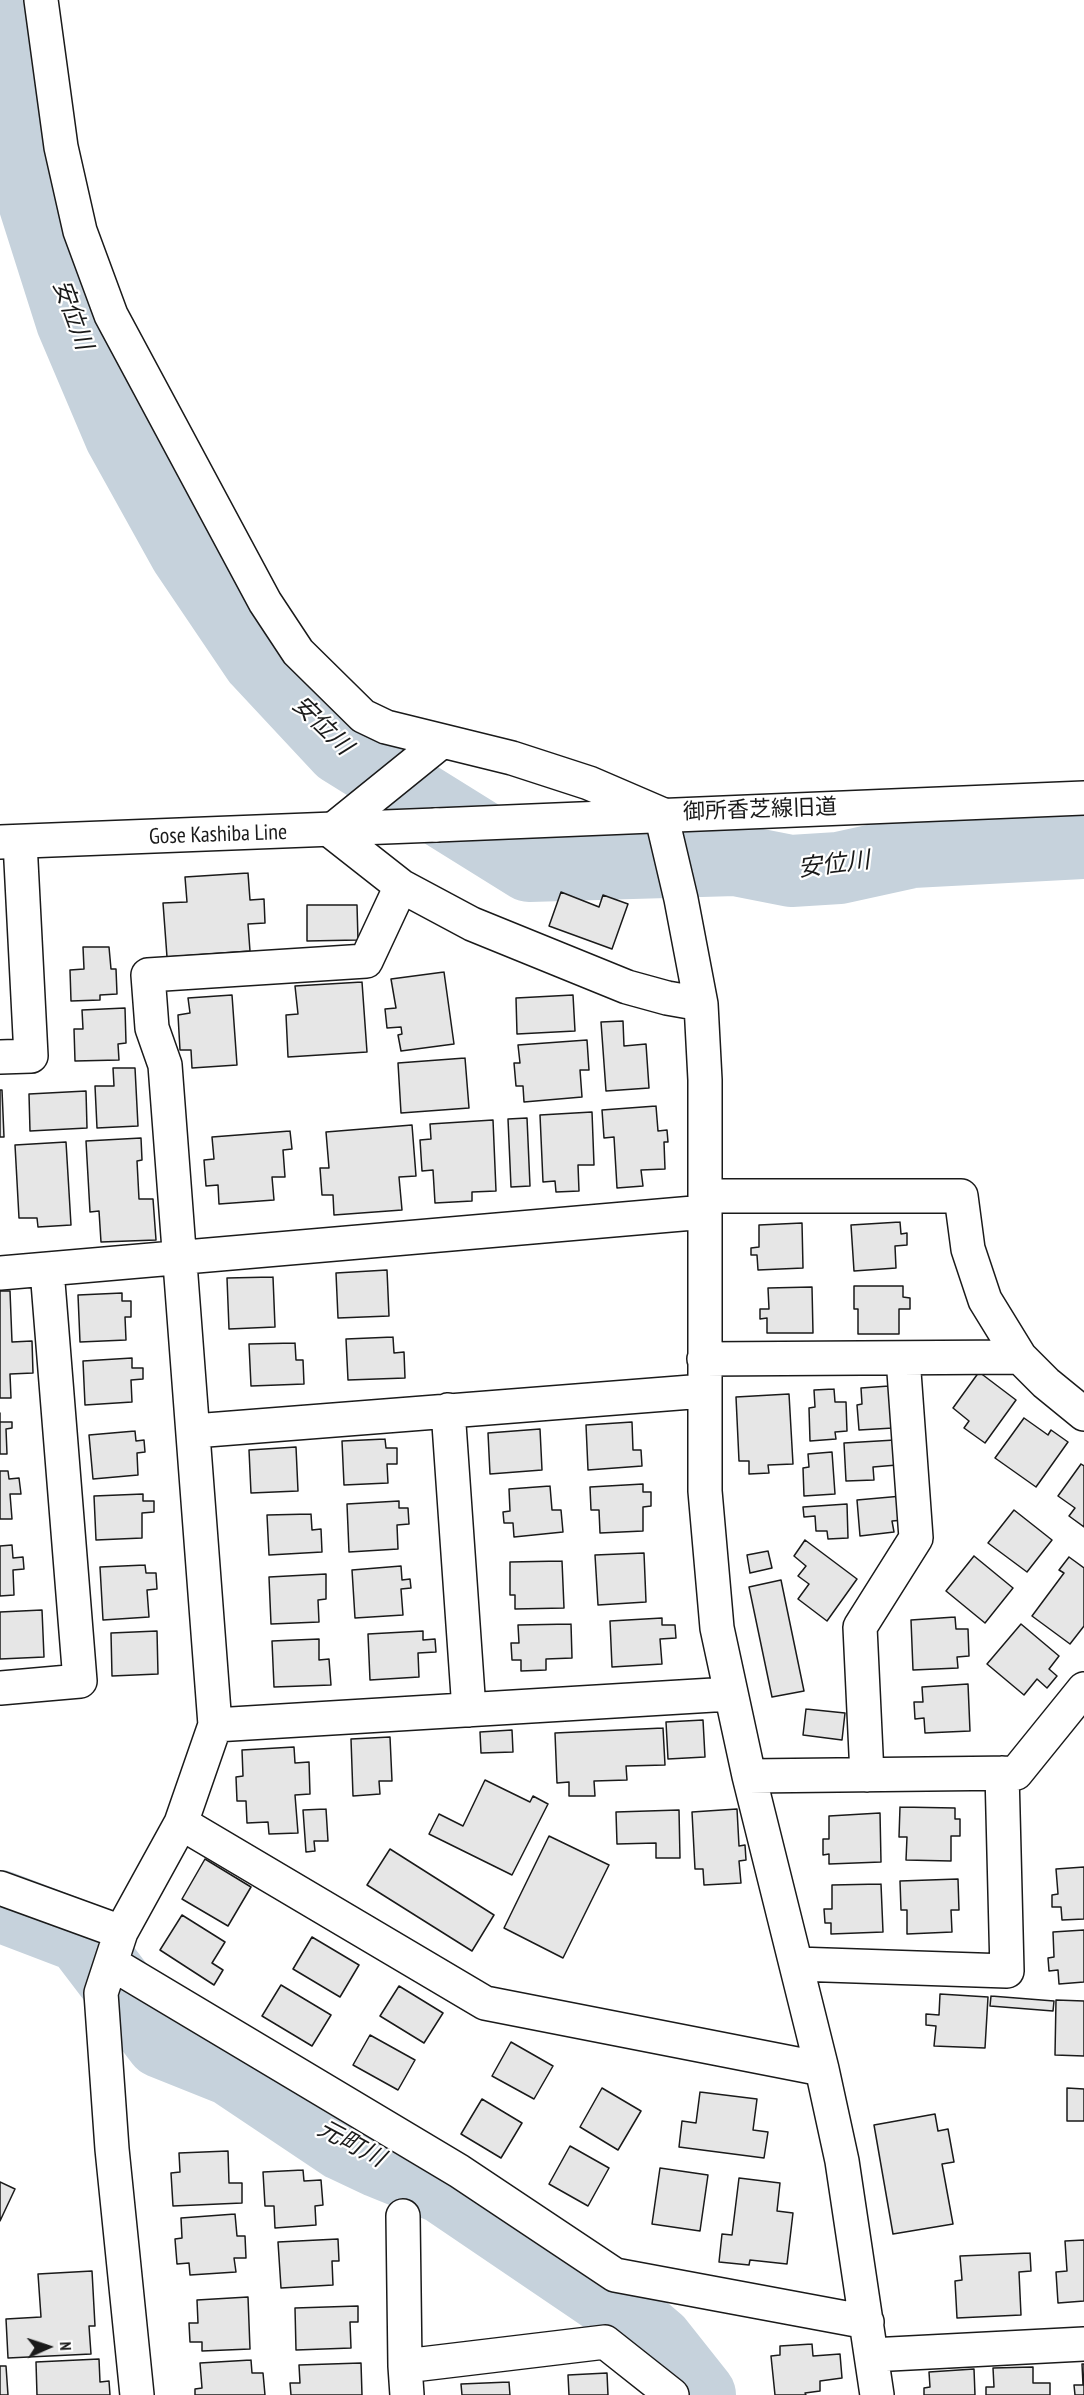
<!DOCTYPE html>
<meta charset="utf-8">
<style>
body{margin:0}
#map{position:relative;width:1084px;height:2395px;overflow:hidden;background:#fff;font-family:"PT Sans Narrow",sans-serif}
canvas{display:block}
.north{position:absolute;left:18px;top:2317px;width:60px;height:60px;-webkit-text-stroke:4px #fff;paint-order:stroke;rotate:87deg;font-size:16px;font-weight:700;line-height:24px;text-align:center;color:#1a1a1a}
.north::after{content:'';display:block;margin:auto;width:21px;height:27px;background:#1a1a1a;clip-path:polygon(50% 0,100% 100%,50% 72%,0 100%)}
</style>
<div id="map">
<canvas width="1084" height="2395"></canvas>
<div class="north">N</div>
</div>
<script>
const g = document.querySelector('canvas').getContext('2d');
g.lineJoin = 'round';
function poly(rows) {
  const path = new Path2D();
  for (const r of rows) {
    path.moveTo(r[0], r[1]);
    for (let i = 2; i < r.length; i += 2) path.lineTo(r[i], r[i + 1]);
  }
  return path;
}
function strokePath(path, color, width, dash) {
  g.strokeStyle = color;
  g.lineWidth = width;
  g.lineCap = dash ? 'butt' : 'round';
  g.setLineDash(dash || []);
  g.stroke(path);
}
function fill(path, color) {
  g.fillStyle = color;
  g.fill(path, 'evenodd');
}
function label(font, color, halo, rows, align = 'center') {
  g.font = font + ' "PT Sans Narrow","Noto Sans JP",sans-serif';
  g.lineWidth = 4.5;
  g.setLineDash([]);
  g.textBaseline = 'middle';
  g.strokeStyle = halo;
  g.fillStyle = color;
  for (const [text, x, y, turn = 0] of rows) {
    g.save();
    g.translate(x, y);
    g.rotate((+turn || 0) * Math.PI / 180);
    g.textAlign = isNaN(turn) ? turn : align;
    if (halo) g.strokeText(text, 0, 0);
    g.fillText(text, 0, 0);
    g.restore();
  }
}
const river = poly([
 [1,0,7,55,32,196,72,322,120,435,185,552,258,660,341,749,529,866,735,860,791,871,839,868,912,852,1084,843],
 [0,1906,81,1937,161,2042,231,2070,343,2145,379,2162,443,2188,611,2302,658,2342,700,2395]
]);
const building = poly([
 [248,873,250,900,264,899,265,923,248,924,250,951,167,957,163,903,187,902,185,877,248,873],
 [561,892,599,907,603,895,628,904,612,949,549,926,561,892],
 [307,905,357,905,358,940,307,941,307,905],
 [83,947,109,947,111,969,116,969,117,994,100,995,100,1000,71,1001,70,970,84,969,83,947],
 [444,972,454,1044,401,1051,398,1035,402,1034,401,1027,387,1028,385,1009,396,1008,391,979,444,972],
 [362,982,367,1052,288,1057,286,1015,298,1014,295,986,362,982],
 [232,995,237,1065,192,1068,191,1050,180,1050,178,1015,190,1013,188,998,232,995],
 [573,995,575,1031,517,1034,516,998,573,995],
 [125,1008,126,1043,118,1044,119,1060,75,1061,74,1029,83,1029,82,1010,125,1008],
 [623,1021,624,1046,646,1044,649,1088,606,1091,601,1022,623,1021],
 [587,1040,589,1070,580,1070,582,1097,524,1102,523,1086,516,1086,514,1063,520,1063,518,1045,587,1040],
 [465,1058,469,1108,401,1113,398,1063,465,1058],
 [113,1068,135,1068,138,1126,97,1128,95,1086,114,1086,113,1068],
 [0,1090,2,1090,4,1137,0,1137,0,1090],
 [86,1091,87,1128,30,1131,29,1094,86,1091],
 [656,1106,658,1131,667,1130,668,1142,664,1142,665,1169,641,1170,643,1186,617,1188,614,1137,604,1138,602,1110,656,1106],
 [592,1112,594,1165,578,1165,579,1191,556,1192,555,1181,543,1182,540,1115,592,1112],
 [527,1118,530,1186,511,1187,508,1119,527,1118],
 [493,1120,496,1191,472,1192,472,1201,435,1203,433,1170,422,1171,420,1140,431,1139,430,1124,493,1120],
 [412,1125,416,1176,399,1177,402,1210,334,1215,333,1195,322,1195,320,1168,329,1168,326,1132,412,1125],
 [290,1131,292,1149,283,1150,285,1177,272,1177,274,1200,219,1204,218,1185,206,1186,204,1160,214,1159,212,1137,290,1131],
 [141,1138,142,1160,137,1161,139,1199,153,1199,156,1240,101,1242,99,1211,90,1212,86,1141,141,1138],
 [66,1142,71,1225,38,1227,37,1218,19,1218,15,1145,66,1142],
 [900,1222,901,1234,907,1233,907,1245,895,1246,896,1268,854,1271,851,1225,900,1222],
 [802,1223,803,1268,758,1270,757,1255,751,1255,751,1248,759,1247,759,1225,802,1223],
 [387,1270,389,1316,338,1318,336,1273,387,1270],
 [273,1277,275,1327,229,1329,227,1278,273,1277],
 [854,1286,903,1286,903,1297,910,1298,910,1309,899,1309,899,1334,858,1334,858,1309,854,1309,854,1286],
 [812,1287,813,1333,767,1333,767,1318,760,1319,760,1309,769,1309,768,1288,812,1287],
 [0,1291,10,1291,12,1342,32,1341,33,1373,10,1374,11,1398,0,1398,0,1291],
 [122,1293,122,1301,131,1301,131,1317,125,1317,126,1340,80,1342,78,1295,122,1293],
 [393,1337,394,1353,404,1352,405,1378,348,1380,346,1339,393,1337],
 [295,1343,296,1360,303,1360,304,1384,251,1386,249,1344,295,1343],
 [132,1358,132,1368,143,1368,143,1379,131,1380,132,1402,85,1405,83,1361,132,1358],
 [979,1372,1016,1400,985,1443,964,1428,969,1421,953,1408,979,1372],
 [889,1386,893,1428,859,1430,857,1405,862,1404,861,1388,889,1386],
 [834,1389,835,1402,846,1402,847,1431,835,1432,836,1439,810,1441,809,1408,815,1407,814,1390,834,1389],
 [789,1394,793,1464,768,1465,769,1473,749,1474,749,1461,739,1461,736,1397,789,1394],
 [0,1413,0,1422,12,1422,12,1428,6,1429,7,1454,0,1454,0,1413],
 [1024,1418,1048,1435,1051,1430,1068,1442,1036,1487,995,1458,1024,1418],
 [632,1422,633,1450,641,1450,642,1466,588,1470,586,1425,632,1422],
 [540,1429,542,1470,490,1474,488,1433,540,1429],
 [135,1431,136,1441,144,1440,145,1452,137,1453,138,1475,93,1479,89,1435,135,1431],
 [385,1439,386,1448,397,1448,397,1464,387,1464,388,1483,344,1485,342,1441,385,1439],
 [895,1440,897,1465,873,1467,874,1480,846,1481,844,1443,895,1440],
 [296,1447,298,1491,251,1493,249,1450,296,1447],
 [832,1452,835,1494,804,1496,803,1468,809,1467,808,1454,832,1452],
 [1081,1464,1084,1466,1084,1527,1069,1516,1075,1508,1058,1496,1081,1464],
 [0,1471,8,1471,9,1479,19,1478,21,1494,10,1494,12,1519,0,1519,0,1471],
 [643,1484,643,1492,651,1492,651,1506,643,1507,643,1531,600,1533,599,1510,591,1510,590,1487,643,1484],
 [550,1486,552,1510,561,1510,563,1532,514,1537,513,1523,504,1523,503,1512,510,1511,509,1489,550,1486],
 [143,1494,143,1501,154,1501,154,1512,142,1513,142,1538,96,1540,94,1496,143,1494],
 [902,1496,904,1520,892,1521,894,1532,860,1536,857,1500,902,1496],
 [399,1501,399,1508,408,1508,409,1524,397,1525,398,1549,349,1552,347,1504,399,1501],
 [847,1504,848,1538,828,1539,827,1531,816,1531,815,1516,804,1517,803,1507,847,1504],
 [1014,1510,1052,1540,1027,1572,988,1543,1014,1510],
 [311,1514,312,1530,321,1529,322,1552,269,1555,267,1515,311,1514],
 [805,1540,857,1579,827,1621,798,1599,809,1584,798,1576,806,1566,794,1556,805,1540],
 [12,1545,13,1558,23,1557,24,1569,13,1570,14,1595,0,1596,0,1546,12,1545],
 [768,1551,772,1568,750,1573,747,1555,768,1551],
 [644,1553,646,1602,598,1605,595,1555,644,1553],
 [974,1556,1013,1588,985,1623,946,1591,974,1556],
 [1069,1557,1084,1568,1084,1626,1070,1644,1032,1616,1064,1573,1059,1570,1069,1557],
 [562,1561,564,1608,515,1609,515,1595,510,1595,510,1562,562,1561],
 [145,1565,146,1573,156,1573,157,1589,147,1590,149,1617,103,1620,100,1567,145,1565],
 [401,1566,402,1580,410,1579,411,1588,401,1589,403,1615,355,1618,352,1570,401,1566],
 [326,1574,326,1599,318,1600,319,1622,271,1624,269,1577,326,1574],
 [781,1580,804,1691,772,1697,749,1587,781,1580],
 [42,1610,44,1657,0,1659,0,1612,42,1610],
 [955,1617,956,1629,968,1629,969,1656,957,1657,958,1668,913,1670,911,1620,955,1617],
 [662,1618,662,1625,675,1625,676,1638,660,1639,662,1664,612,1667,610,1621,662,1618],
 [571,1624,572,1658,546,1659,546,1670,521,1671,521,1660,512,1660,511,1643,519,1643,518,1625,571,1624],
 [1021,1624,1059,1656,1049,1669,1057,1676,1047,1688,1037,1679,1024,1695,987,1664,1021,1624],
 [157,1631,158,1674,112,1676,111,1633,157,1631],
 [423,1631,423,1640,435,1639,436,1652,418,1653,419,1677,370,1680,368,1634,423,1631],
 [319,1639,319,1660,329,1659,331,1685,274,1687,272,1641,319,1639],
 [968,1684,970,1731,925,1733,924,1718,915,1719,914,1702,923,1702,922,1687,968,1684],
 [806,1709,845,1713,842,1740,803,1735,806,1709],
 [703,1720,705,1757,668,1759,666,1722,703,1720],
 [663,1728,665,1765,626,1766,627,1780,594,1781,595,1796,569,1796,569,1782,557,1783,555,1733,663,1728],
 [512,1730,513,1752,481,1753,480,1732,512,1730],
 [390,1737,392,1781,379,1781,380,1794,353,1796,351,1739,390,1737],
 [294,1747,295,1763,309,1762,310,1794,295,1795,298,1833,269,1834,268,1822,247,1823,246,1801,237,1801,236,1777,243,1776,242,1750,294,1747],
 [485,1780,530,1802,533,1796,548,1804,512,1875,429,1834,439,1814,463,1826,485,1780],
 [900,1807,955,1808,955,1819,960,1819,960,1836,951,1836,951,1861,906,1860,907,1837,899,1837,900,1807],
 [326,1809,328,1841,314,1841,315,1851,306,1852,303,1810,326,1809],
 [737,1809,739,1846,745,1845,746,1860,739,1861,741,1883,704,1885,703,1869,695,1869,692,1812,737,1809],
 [679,1810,680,1858,656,1858,656,1843,617,1844,616,1812,679,1810],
 [880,1813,881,1862,829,1864,829,1854,823,1855,823,1839,829,1839,829,1816,880,1813],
 [549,1836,609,1865,563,1958,504,1928,549,1836],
 [390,1849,494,1915,472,1951,367,1885,390,1849],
 [205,1859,251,1887,228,1926,182,1899,205,1859],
 [1084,1867,1084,1919,1062,1920,1061,1907,1052,1907,1052,1895,1058,1894,1056,1869,1084,1867],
 [958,1879,959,1910,951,1910,952,1932,907,1934,907,1910,901,1910,900,1881,958,1879],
 [881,1884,883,1932,831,1934,831,1923,825,1923,824,1909,832,1909,832,1885,881,1884],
 [182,1915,225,1942,212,1963,223,1970,214,1985,160,1950,182,1915],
 [1084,1930,1084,1982,1059,1984,1058,1970,1049,1971,1048,1958,1054,1957,1053,1932,1084,1930],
 [312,1937,359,1965,340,1997,293,1969,312,1937],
 [281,1985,331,2015,312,2046,262,2016,281,1985],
 [399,1986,443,2013,424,2043,380,2016,399,1986],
 [940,1994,988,1997,985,2048,934,2046,936,2026,926,2025,926,2014,939,2015,940,1994],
 [991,1996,1054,2001,1053,2011,990,2006,991,1996],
 [1056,2000,1084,2001,1084,2056,1055,2055,1056,2000],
 [370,2035,415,2060,398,2090,353,2065,370,2035],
 [511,2042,553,2066,534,2099,492,2076,511,2042],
 [602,2088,641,2111,618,2150,580,2127,602,2088],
 [1067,2088,1084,2089,1084,2121,1067,2121,1067,2088],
 [700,2092,757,2099,753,2130,768,2132,764,2158,679,2147,682,2121,696,2123,700,2092],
 [482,2099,522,2123,501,2158,461,2134,482,2099],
 [935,2114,938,2131,948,2129,954,2162,942,2164,953,2224,893,2234,874,2125,935,2114],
 [570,2146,609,2168,588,2206,549,2184,570,2146],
 [228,2151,229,2183,242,2183,242,2203,173,2206,171,2173,180,2172,179,2153,228,2151],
 [660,2168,708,2175,700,2231,652,2224,660,2168],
 [303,2170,304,2181,321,2180,323,2205,315,2206,316,2225,275,2228,274,2206,265,2206,263,2172,303,2170],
 [739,2178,780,2183,777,2211,793,2213,787,2264,750,2260,749,2265,719,2262,722,2234,732,2235,739,2178],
 [0,2182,15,2189,0,2221,0,2182],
 [235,2214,237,2236,245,2236,246,2258,234,2258,236,2272,190,2275,189,2263,177,2264,175,2239,182,2238,181,2218,235,2214],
 [338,2239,339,2261,332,2261,333,2285,281,2288,278,2242,338,2239],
 [1084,2240,1084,2301,1058,2303,1056,2272,1067,2271,1065,2241,1084,2240],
 [1030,2253,1031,2271,1019,2272,1021,2315,957,2318,955,2281,962,2280,960,2256,1030,2253],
 [92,2271,95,2326,89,2326,91,2354,8,2358,6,2319,41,2317,38,2274,92,2271],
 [248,2297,250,2349,202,2351,202,2342,190,2342,189,2323,198,2323,197,2300,248,2297],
 [358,2306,358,2322,350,2322,351,2348,296,2350,295,2308,358,2306],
 [812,2344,813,2356,840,2354,842,2378,820,2381,820,2391,805,2393,806,2395,775,2395,771,2356,780,2355,780,2346,812,2344],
 [99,2359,100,2382,109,2381,110,2395,37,2395,36,2362,99,2359],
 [251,2360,252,2373,263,2373,265,2395,195,2395,195,2389,202,2388,200,2363,251,2360],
 [361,2363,362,2395,291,2395,290,2383,300,2383,299,2365,361,2363],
 [1082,2364,1084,2364,1084,2395,1075,2395,1074,2385,1083,2385,1082,2364],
 [0,2366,6,2366,8,2395,0,2395,0,2366],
 [1033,2367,1033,2383,1050,2383,1050,2395,986,2395,986,2387,994,2387,993,2368,1033,2367],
 [974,2369,975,2395,924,2395,924,2388,930,2387,929,2372,974,2369],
 [607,2373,608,2395,569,2395,568,2375,607,2373],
 [509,2382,510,2395,462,2395,461,2384,509,2382]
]);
const street = poly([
 [41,0,61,147,80,231,111,315,265,602,298,652,363,716,386,727,512,758,589,783,661,814,681,899,701,1004],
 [441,742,331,831,401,886,472,924,627,987,667,998,701,1004,705,1080,705,1491,717,1628,749,1776,822,2069,842,2161,877,2395],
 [0,1057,31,1056,20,842],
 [706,1196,961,1196,968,1249,985,1300,1020,1357,1046,1383,1084,1414],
 [0,1273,705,1212],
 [704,1359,1020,1357],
 [448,1410,469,1710],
 [194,1431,704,1391],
 [0,1688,80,1681,47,1270],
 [215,1725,730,1694],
 [867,1775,860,1627,916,1538,903,1358],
 [749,1776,1016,1773,1084,1689],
 [181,1823,485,2003,822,2069],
 [0,1888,121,1932],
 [111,1963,459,2171,615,2275,867,2322],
 [796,1964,1007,1971,1002,1773],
 [403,2216,405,2366,605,2342,672,2395],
 [871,2355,1084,2344],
 [405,2366,407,2395],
 [137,2395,112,2149,101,1993,121,1932,181,1823,215,1725,165,1065,152,1028,148,975,366,961,401,886]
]);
const secondary = poly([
 [436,825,1084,798]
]);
const primary = poly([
 [0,842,436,825]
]);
const streetNames = [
 ["御所香芝線旧道",760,810,-2],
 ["Gose Kashiba Line",218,835,-2]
];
const waterNames = [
 ["安位川",72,315,70],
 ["安位川",322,726,44],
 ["安位川",834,865,-7],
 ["元町川",351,2144,28]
];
strokePath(river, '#c6d2dc', 72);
fill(building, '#e6e6e6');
strokePath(building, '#1a1a1a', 1.5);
strokePath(street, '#1a1a1a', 36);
strokePath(secondary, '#1a1a1a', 36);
strokePath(primary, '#1a1a1a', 36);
strokePath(street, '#fff', 33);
strokePath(secondary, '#fff', 33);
strokePath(primary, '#fff', 33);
label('22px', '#1a1a1a', '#fff', streetNames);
label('italic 24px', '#1a1a1a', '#fff', waterNames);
</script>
